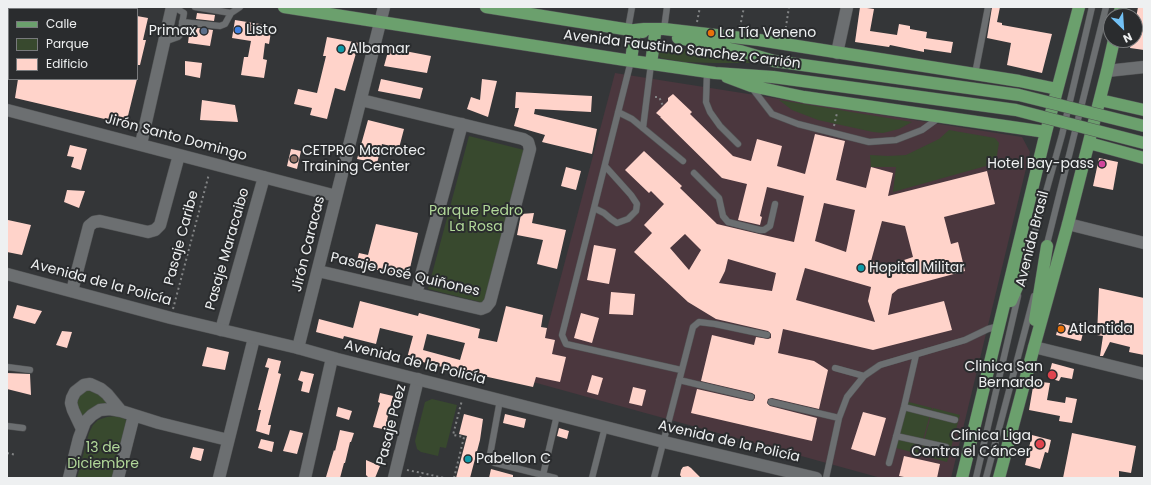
<!DOCTYPE html>
<meta charset="utf-8">
<style>
body{margin:0}
#map{position:relative;width:1151px;height:485px;overflow:hidden;background:#343638;font-family:Poppins,sans-serif}
canvas{display:block}
.frame{position:absolute;inset:0;border:8px solid #eef0f1;pointer-events:none}
.legend{position:absolute;left:8px;top:8px;width:130px;height:72px;box-sizing:border-box;background:#2a2c2e;border:1px solid #787a7c;margin:0;padding:5px 7px;list-style:none;font-size:12px;color:#eef0f1}
.legend li{display:flex;align-items:center;gap:8px;height:20px}
.legend b{width:20px;border:1px solid #787a7c}
.north{position:absolute;left:1103px;top:8px;width:40px;height:40px;box-sizing:border-box;background:#2a2c2e;border:1px solid #787a7c;border-radius:50%;rotate:155deg;font-size:11px;font-weight:700;line-height:16px;text-align:center;color:#eef0f1}
.north::after{content:'';display:block;margin:auto;width:14px;height:18px;background:#72c1f5;clip-path:polygon(50% 0,100% 100%,50% 72%,0 100%)}
</style>
<div id="map">
<canvas width="1151" height="485"></canvas>
<div class="frame"></div>
<ul class="legend">
<li><b style="height:5px;background:#6ba06d"></b>Calle</li>
<li><b style="height:11px;background:#38492e"></b>Parque</li>
<li><b style="height:11px;background:#ffd3ca"></b>Edificio</li>
</ul>
<div class="north">N</div>
</div>
<script>
const g = document.querySelector('canvas').getContext('2d');
g.lineJoin = 'round';
function fill(path, color) {
  g.fillStyle = color;
  g.fill(path, 'evenodd');
}
function poly(rows) {
  const path = new Path2D();
  for (const r of rows) {
    path.moveTo(r[0], r[1]);
    for (let i = 2; i < r.length; i += 2) path.lineTo(r[i], r[i + 1]);
  }
  return path;
}
function strokePath(path, color, width, dash) {
  g.strokeStyle = color;
  g.lineWidth = width;
  g.lineCap = dash ? 'butt' : 'round';
  g.setLineDash(dash || []);
  g.stroke(path);
}
function label(font, color, halo, rows, align = 'center') {
  g.font = font + ' Poppins,sans-serif';
  g.lineWidth = 4;
  g.setLineDash([]);
  g.textBaseline = 'middle';
  g.strokeStyle = halo;
  g.fillStyle = color;
  for (const [text, x, y, turn = 0] of rows) {
    g.save();
    g.translate(x, y);
    g.rotate((+turn || 0) * Math.PI / 180);
    g.textAlign = isNaN(turn) ? turn : align;
    if (halo) g.strokeText(text, 0, 0);
    g.fillText(text, 0, 0);
    g.restore();
  }
}
const industrial = poly([
 [615,73,1022,137,1030,152,951,478,881,478,533,382]
]);
const green = poly([
 [661,47,718,52,760,63,713,63,684,62,661,58,659,56,659,50],
 [779,100,912,122,899,129,883,133,873,132,818,120,792,110],
 [949,130,995,138,999,143,996,161,986,166,893,192,896,167,871,167,870,155,888,156,906,155,939,139],
 [469,136,524,150,484,303,428,289],
 [91,389,108,402,99,406,81,418,76,410,77,399,81,394,87,390],
 [432,399,457,405,446,448,440,447,438,456,421,452,417,449,415,441,425,402],
 [905,401,932,408,919,454,892,447],
 [933,408,960,415,947,462,920,455],
 [116,416,123,418,130,423,117,478,77,478,89,433,93,425,98,420,107,417]
]);
const building = poly([
 [860,7,874,9,870,31,897,35,899,24,910,26,910,29,927,32,926,38,953,42,951,53,924,49,924,52,890,45,889,47,855,42],
 [992,7,1000,7,997,22,1002,23,1002,25,1052,34,1042,73,1007,65,1011,43,987,38],
 [1138,7,1144,7,1144,50,1130,48,1132,40,1135,40,1135,24],
 [197,13,215,15,214,21,196,19],
 [137,16,148,18,143,40,146,40,140,65,137,65],
 [235,20,272,26,269,44,265,43,263,59,267,60,264,78,241,75,244,57,248,57,251,41,232,38],
 [190,27,213,30,210,46,188,43],
 [327,37,359,43,345,91,335,88,327,119,310,115,312,108,294,104,298,89,317,93,326,56,323,56],
 [389,48,431,56,427,73,384,66],
 [185,61,202,63,200,78,185,75],
 [18,79,137,79,126,124,15,98],
 [381,79,423,88,420,99,378,91],
 [482,79,497,81,488,117,467,109,471,97,480,100],
 [516,92,592,96,591,112,535,109,534,114,597,129,592,154,542,142,545,135,514,126,519,108,515,108],
 [673,94,692,112,690,114,733,156,751,161,757,139,782,146,777,166,805,174,815,134,845,141,836,180,866,188,871,167,893,173,888,196,987,171,995,204,944,217,951,244,958,242,965,271,898,289,892,294,888,315,944,301,952,330,873,350,783,329,778,353,814,361,828,370,819,409,772,398,768,399,767,403,770,406,817,418,812,441,691,413,697,389,750,401,753,401,755,398,755,395,752,393,701,381,712,335,754,345,756,337,768,339,771,338,771,334,768,331,716,319,688,302,634,252,652,233,644,225,664,204,651,191,649,193,625,170,644,151,682,186,680,188,717,224,759,234,794,242,804,196,767,187,760,216,762,217,760,225,738,220,747,184,722,178,660,117,661,117,656,113,668,101,668,98],
 [824,203,855,210,846,252,815,241],
 [882,221,905,226,913,257,886,266,871,261],
 [685,234,701,250,689,270,670,248],
 [728,259,776,273,772,291,719,283,725,271],
 [805,268,871,287,868,301,875,322,796,300],
 [202,100,235,105,238,122,200,120],
 [368,120,404,129,399,148,382,144,377,163,357,159],
 [70,145,87,149,81,170,71,167,74,157,67,156],
 [291,149,301,151,297,169,287,166],
 [1099,158,1118,162,1113,190,1093,186],
 [566,167,581,171,576,190,561,186],
 [240,189,249,190,246,203,238,200],
 [67,190,85,191,79,208,64,202],
 [534,213,532,223,566,230,557,269,537,264,543,240,517,235,521,214],
 [8,220,31,225,22,255,7,252,7,225],
 [376,224,418,233,408,277,356,265,359,253,368,255],
 [594,245,616,249,609,284,587,280],
 [1099,288,1144,298,1144,355,1129,352,1130,347,1110,342,1103,356,1100,356,1103,336,1097,335],
 [611,292,635,294,633,315,609,314],
 [360,301,418,316,419,313,480,329,478,338,497,342,506,306,543,315,541,327,547,328,545,338,555,340,552,354,566,357,560,382,536,377,533,387,470,373,470,374,407,358,413,336,380,328,376,344,344,336,343,339,316,332,319,319,353,328],
 [427,334,465,343,460,360,423,350],
 [17,305,42,311,35,324,13,318],
 [581,313,599,318,592,343,574,338],
 [1059,323,1084,329,1081,341,1056,335],
 [62,331,72,332,67,348,56,345],
 [207,347,229,352,225,370,202,366],
 [268,358,281,361,278,373,281,374,268,425,271,425,269,435,256,431,261,410,258,410,269,368,265,367],
 [1052,363,1074,369,1072,379,1061,377,1059,381,1048,378],
 [301,371,314,374,309,393,301,391,303,382,298,380],
 [7,373,30,374,31,395,7,389],
 [592,375,603,378,598,395,587,392],
 [1034,381,1050,383,1047,400,1065,403,1066,397,1077,399,1072,423,1059,421,1060,416,1029,410],
 [633,387,646,390,642,406,629,403],
 [380,393,393,396,387,420,389,421,387,430,373,427,380,403,378,402],
 [338,407,352,411,349,420,336,416],
 [863,412,886,418,875,456,851,449],
 [464,414,483,419,480,440,470,478,456,478,467,436,459,434],
 [505,414,526,419,524,428,503,423],
 [559,428,569,431,567,439,557,436],
 [290,430,303,433,297,454,283,451],
 [340,430,354,433,351,442,350,442,345,463,344,463,340,478,326,477,334,450,335,451],
 [1072,433,1136,446,1131,473,1119,471,1119,478,1063,478],
 [1032,435,1051,440,1048,453,1045,452,1040,469,1025,465],
 [261,439,274,442,272,452,258,448],
 [193,447,204,449,201,461,190,458],
 [904,456,940,464,937,478,909,478,899,476],
 [366,460,380,466,375,478,369,478,366,475],
 [688,466,691,468,701,478,682,478,680,475,681,470,683,467],
 [491,469,513,475,513,478,489,478]
]);
const path = poly([
 [697,22,700,7],
 [740,27,744,7],
 [785,33,789,7],
 [655,97,658,97,660,99,663,106],
 [834,126,837,113],
 [173,309,209,174],
 [7,453,16,455],
 [407,470,422,473],
 [420,478,422,473,444,478],
 [454,478,464,437,453,435,462,400]
]);
const lane = poly([
 [195,7,231,13,240,7],
 [182,22,220,26,225,24,231,13],
 [628,29,632,7],
 [664,29,667,7],
 [164,42,178,37,180,35,184,13,174,7],
 [631,61,562,335,566,344,681,370],
 [707,72,706,102,710,112,720,126,738,144],
 [975,74,988,7],
 [752,88,772,114,798,124,869,142,896,140,922,130,940,117],
 [618,112,632,119,683,161],
 [643,128,651,64],
 [694,173,719,198,723,216,728,222,760,230,764,230,770,226,775,204],
 [594,208,604,213,611,219,617,223,628,219,636,211,637,204,631,195,605,166],
 [1046,248,1106,7],
 [1023,274,1062,135,1092,7],
 [7,367,30,370],
 [835,368,864,376,880,365,965,340,988,329,999,326],
 [679,380,751,397],
 [500,400,490,455,491,461,495,463,555,478],
 [771,402,839,418],
 [904,407,955,420],
 [7,426,23,428],
 [896,436,946,447],
 [889,463,904,407,916,355],
 [543,475,557,415],
 [592,478,605,427],
 [654,478,693,327,699,322,715,324,767,335],
 [826,478,839,418,847,397,864,376],
 [976,478,1018,296],
 [986,478,1034,296]
]);
const street = poly([
 [837,53,847,7],
 [1107,71,1144,67],
 [7,110,336,196],
 [141,144,172,7],
 [1068,224,1144,243],
 [318,271,481,309,486,307,490,302,530,149,528,142,523,139,361,100],
 [72,291,89,226,94,222,100,221,148,232,155,230,160,225,179,155],
 [416,294,462,124],
 [221,330,264,177],
 [1034,347,1144,374],
 [298,348,384,7],
 [82,429,73,410,71,403,72,398,75,392,84,385,90,384,101,389,107,394,121,411],
 [69,478,79,438,85,422,92,415,100,410,110,409,121,411,159,423,228,440],
 [118,478,134,415],
 [219,478,254,338],
 [305,478,332,358],
 [394,478,418,379]
]);
const secondary = poly([
 [7,274,171,318,298,348,337,359,464,391,664,442,816,478]
]);
const primary = poly([
 [284,7,625,60,715,73,773,77],
 [486,7,643,32],
 [1119,16,1121,7],
 [635,30,644,29,664,29,759,40,1019,81,1057,89],
 [678,38,740,51,774,61],
 [631,61,635,30],
 [651,64,655,34],
 [727,77,751,86,804,97,1046,132],
 [1100,100,1144,110],
 [1089,143,1144,158],
 [1011,301,1023,273],
 [1035,320,1047,246],
 [962,478,1046,132,1079,7],
 [999,478,1034,347,1068,224,1107,71,1114,40]
]);
const primaryBridge = poly([
 [774,61,1019,95,1144,126],
 [773,77,1016,110,1144,143]
]);
const markers = [
 [238,30,4,"#3f7fe0"],
 [204,31,4,"#5c6f8a"],
 [711,33,4,"#e8710a"],
 [341,49,4,"#0f9aa8"],
 [294,159,4,"#8d6e63"],
 [1102,164,4,"#d1479c"],
 [861,268,4,"#0f9aa8"],
 [1061,329,4,"#e8710a"],
 [1052,375,5,"#e0444e"],
 [1040,444,5,"#e0444e"],
 [468,459,4,"#0f9aa8"]
];
const poiNames = [
 ["Listo",246,30],
 ["Primax",196,31,"right"],
 ["La Tía Veneno",719,33],
 ["Albamar",349,49],
 ["CETPRO Macrotec",302,151],
 ["Training Center",302,167],
 ["Hotel Bay-pass",1094,164,"right"],
 ["Hopital Militar",869,268],
 ["Atlantida",1069,329],
 ["Clinica San",1043,367,"right"],
 ["Bernardo",1043,383,"right"],
 ["Clínica Liga",1031,436,"right"],
 ["Contra el Cáncer",1031,452,"right"],
 ["Pabellon C",476,459]
];
const streetNames = [
 ["Avenida Faustino Sanchez Carrión",682,50,7],
 ["Jirón Santo Domingo",176,138,15],
 ["Pasaje Caribe",182,238,-75],
 ["Avenida Brasil",1033,239,-76],
 ["Jirón Caracas",309,244,-76],
 ["Pasaje Maracaibo",228,249,-74],
 ["Pasaje José Quiñones",405,275,13],
 ["Avenida de la Policía",101,283,15],
 ["Avenida de la Policía",415,363,14],
 ["Pasaje Paez",392,425,-76],
 ["Avenida de la Policía",729,442,13]
];
const parkNames = [
 ["Parque Pedro",476,211],
 ["La Rosa",476,227],
 ["13 de",103,448],
 ["Diciembre",103,464]
];
fill(industrial, '#4b373e');
fill(green, '#38492e');
fill(building, '#ffd3ca');
strokePath(lane, '#535556', 7);
strokePath(street, '#535556', 13);
strokePath(secondary, '#535556', 13);
strokePath(primary, '#535556', 13);
strokePath(path, '#828485', 2, [2, 3]);
strokePath(lane, '#6c6f71', 6);
strokePath(street, '#6c6f71', 12);
strokePath(secondary, '#6c6f71', 12);
strokePath(primary, '#6ba06d', 12);
strokePath(primaryBridge, '#535556', 13, []);
strokePath(primaryBridge, '#6ba06d', 12);
for (const [x, y, r, color] of markers) {
  const dot = new Path2D();
  dot.arc(x, y, r, 0, 2 * Math.PI);
  g.fillStyle = color;
  g.fill(dot);
  strokePath(dot, '#2a2c2e', 1.5);
}
label('14px', '#eef0f1', '#2a2c2e', poiNames, 'left');
label('14px', '#eef0f1', '#2a2c2e', streetNames);
label('14px', '#b1d899', '#2a2c2e', parkNames);
</script>
